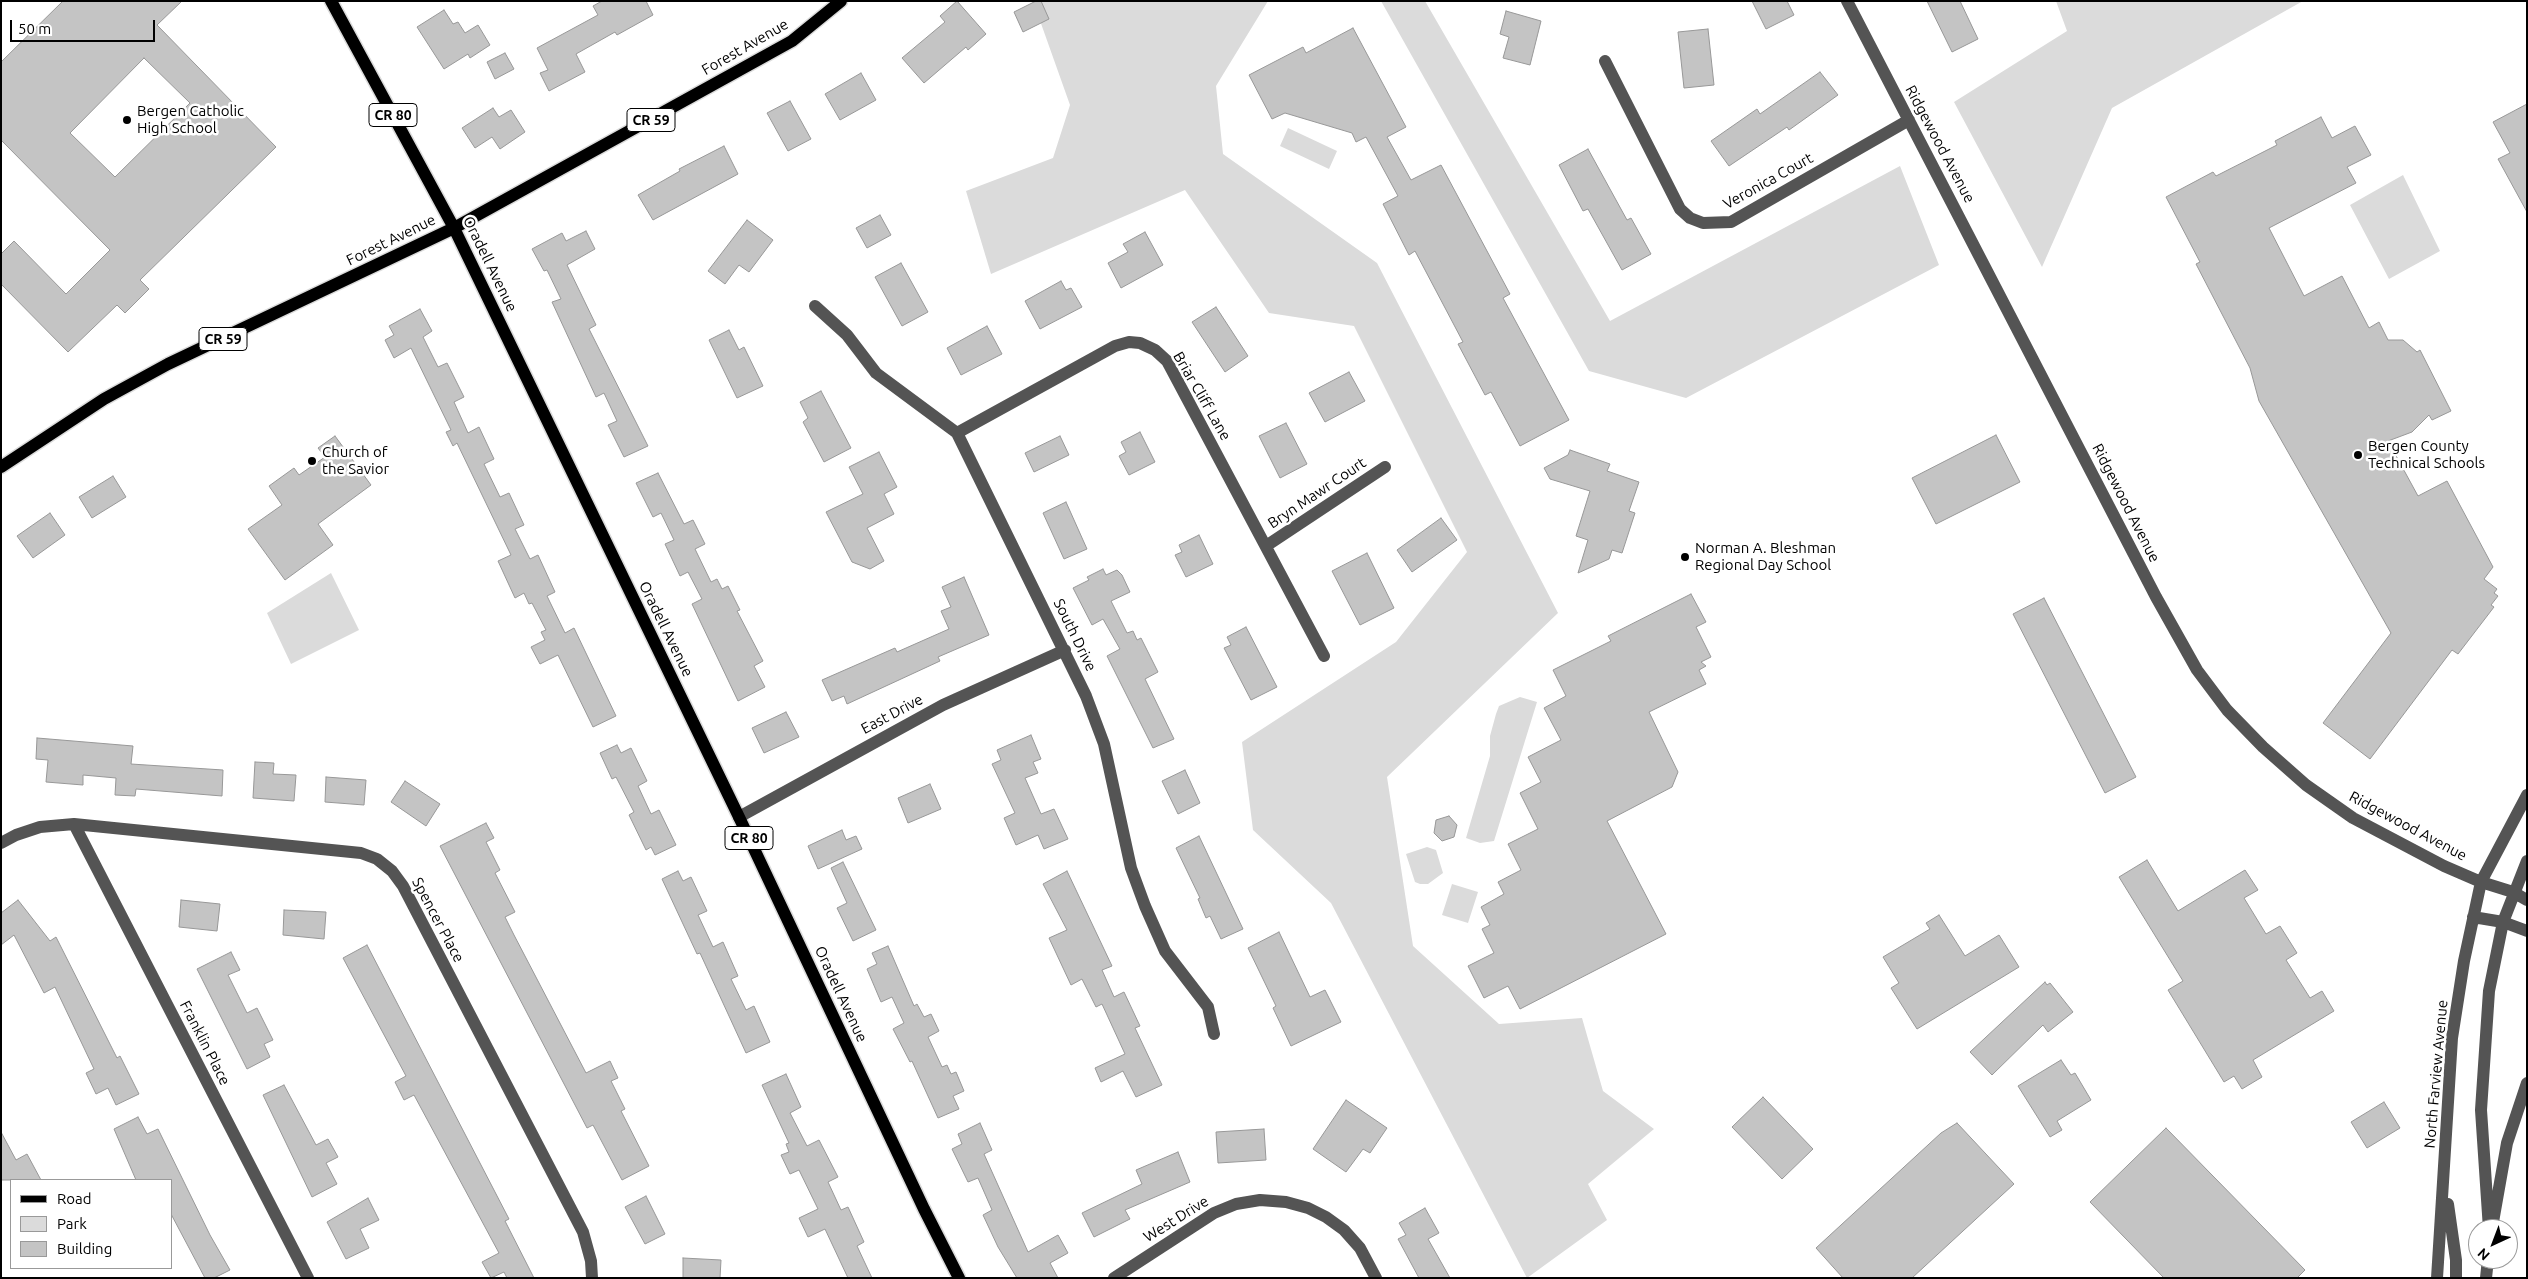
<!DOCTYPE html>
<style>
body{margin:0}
#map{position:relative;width:2528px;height:1279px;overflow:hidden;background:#fff;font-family:Ubuntu,sans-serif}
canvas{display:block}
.frame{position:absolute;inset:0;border:2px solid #000;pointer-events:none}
.legend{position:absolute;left:10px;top:1179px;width:162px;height:90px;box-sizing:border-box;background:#fff;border:1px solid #999;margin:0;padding:6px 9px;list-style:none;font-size:15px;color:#000}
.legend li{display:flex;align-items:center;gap:10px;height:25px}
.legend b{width:25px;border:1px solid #999}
.north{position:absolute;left:2468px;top:1219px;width:50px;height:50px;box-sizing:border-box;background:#fff;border:1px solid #999;border-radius:50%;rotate:223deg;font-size:14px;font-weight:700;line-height:20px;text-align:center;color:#000}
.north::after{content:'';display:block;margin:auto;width:18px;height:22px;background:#000;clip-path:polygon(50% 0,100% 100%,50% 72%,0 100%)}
.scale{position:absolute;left:10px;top:20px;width:145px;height:22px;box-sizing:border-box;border:2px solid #000;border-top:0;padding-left:6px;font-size:15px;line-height:18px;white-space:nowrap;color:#000;-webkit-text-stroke:4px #fff;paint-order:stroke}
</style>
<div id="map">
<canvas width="2528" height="1279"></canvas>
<div class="frame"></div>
<ul class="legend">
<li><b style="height:6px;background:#000"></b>Road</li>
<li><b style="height:14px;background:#dbdbdb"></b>Park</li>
<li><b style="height:14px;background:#c4c4c4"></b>Building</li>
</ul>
<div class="north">N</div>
<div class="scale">50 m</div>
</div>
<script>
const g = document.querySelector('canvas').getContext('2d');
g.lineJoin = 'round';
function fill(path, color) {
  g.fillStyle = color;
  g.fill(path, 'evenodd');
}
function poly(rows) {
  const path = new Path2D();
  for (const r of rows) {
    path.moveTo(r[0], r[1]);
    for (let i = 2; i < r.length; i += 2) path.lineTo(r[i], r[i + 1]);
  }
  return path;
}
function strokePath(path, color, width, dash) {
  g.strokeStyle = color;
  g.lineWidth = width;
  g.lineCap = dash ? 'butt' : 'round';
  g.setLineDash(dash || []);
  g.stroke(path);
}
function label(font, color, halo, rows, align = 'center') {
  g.font = font + ' Ubuntu,sans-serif';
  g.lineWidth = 5;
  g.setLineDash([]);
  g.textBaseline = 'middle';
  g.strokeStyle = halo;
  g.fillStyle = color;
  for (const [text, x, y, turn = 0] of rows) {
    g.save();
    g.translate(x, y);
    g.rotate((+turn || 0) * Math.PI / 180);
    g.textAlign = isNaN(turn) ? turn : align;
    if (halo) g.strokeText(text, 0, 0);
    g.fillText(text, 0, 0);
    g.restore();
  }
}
const green = poly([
 [1033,1,1268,1,1216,86,1223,154,1377,263,1558,613,1387,777,1413,946,1499,1024,1582,1018,1603,1091,1654,1129,1588,1184,1607,1220,1527,1278,1331,903,1253,830,1242,742,1396,642,1467,552,1354,326,1269,313,1185,190,991,274,966,191,1053,158,1070,105],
 [1381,1,1425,1,1610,321,1900,166,1939,265,1686,398,1589,371],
 [2056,1,2303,1,2112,108,2042,267,1954,102,2067,31],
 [1288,128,1337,151,1329,169,1280,146],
 [2403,175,2440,251,2389,279,2350,205],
 [331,573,359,630,291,664,267,613],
 [1520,697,1537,702,1494,841,1480,843,1466,838,1490,756,1490,736,1496,714,1499,706],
 [1427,847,1436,850,1443,873,1428,884,1420,884,1415,882,1406,854],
 [1452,884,1478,892,1468,923,1442,915]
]);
const building = poly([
 [63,1,182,1,157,25,276,147,140,280,149,289,125,313,117,305,68,352,1,284,1,254,14,241,66,294,110,250,1,140,1,62,63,1],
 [144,58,190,103,115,177,70,133,144,58],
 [602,1,646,1,653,15,617,35,615,32,576,54,585,72,549,91,540,73,548,70,537,48,598,15,593,6,602,1],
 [957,1,986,34,968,50,966,47,924,83,902,58,945,22,940,16,957,1],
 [1036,1,1041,1,1049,19,1023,32,1014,12,1036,1],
 [1752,1,1787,1,1794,15,1766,29,1752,1],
 [1927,1,1960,1,1978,39,1952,52,1927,1],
 [444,10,453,24,458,22,465,33,478,25,490,45,470,58,468,54,444,69,417,27,444,10],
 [1506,11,1541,21,1530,65,1503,58,1509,37,1500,34,1506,11],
 [1353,28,1406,127,1387,137,1411,180,1441,165,1510,294,1503,298,1569,420,1520,446,1491,392,1485,395,1458,344,1463,342,1415,251,1409,255,1383,204,1398,196,1366,137,1356,142,1352,133,1285,113,1272,119,1249,75,1303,47,1306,53,1353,28],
 [1708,29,1714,85,1684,88,1678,32,1708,29],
 [505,53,514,69,495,79,487,62,505,53],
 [1820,72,1838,95,1789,130,1787,127,1729,166,1711,141,1757,109,1760,114,1820,72],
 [861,73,876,100,840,120,825,94,861,73],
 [790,101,811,139,788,151,767,113,790,101],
 [2527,104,2527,212,2498,159,2510,153,2493,122,2527,104],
 [493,108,499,117,511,110,525,132,500,149,492,137,475,148,462,128,493,108],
 [2321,117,2332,138,2355,126,2371,155,2347,167,2356,183,2269,228,2304,296,2342,276,2369,328,2379,322,2388,340,2403,340,2417,352,2420,350,2451,411,2432,420,2429,415,2412,432,2388,441,2418,496,2447,481,2493,567,2484,579,2497,589,2494,593,2498,596,2491,605,2494,607,2458,654,2452,650,2370,759,2323,723,2391,633,2259,401,2250,368,2196,264,2200,262,2166,197,2213,172,2216,176,2277,145,2275,141,2321,117],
 [724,146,738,174,653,220,638,195,680,171,679,169,724,146],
 [1588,149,1627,220,1631,218,1651,254,1622,270,1588,209,1583,211,1559,165,1588,149],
 [880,215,891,235,867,248,856,228,880,215],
 [747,220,773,240,749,272,739,265,725,284,708,271,747,220],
 [586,231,595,249,567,265,596,325,589,329,648,446,624,457,608,425,617,421,604,393,596,397,552,302,561,299,547,270,544,271,532,249,562,233,566,241,586,231],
 [1145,232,1163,265,1121,288,1108,263,1128,252,1123,244,1145,232],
 [901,263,928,312,902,326,875,277,901,263],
 [1061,281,1066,290,1071,288,1082,307,1040,329,1025,301,1061,281],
 [1216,307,1248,356,1225,372,1192,322,1216,307],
 [420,309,432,331,423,337,438,367,447,363,464,397,454,402,468,433,479,427,494,459,484,464,500,497,509,493,524,525,515,529,530,559,538,555,555,592,547,596,565,633,574,628,616,716,593,727,558,655,540,664,531,647,545,640,541,632,546,630,532,603,529,604,524,593,515,598,498,561,511,555,457,443,453,446,446,432,451,430,411,348,394,358,385,340,394,335,389,326,420,309],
 [987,326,1002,354,961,375,947,348,987,326],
 [729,330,739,350,744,347,763,386,737,398,709,340,729,330],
 [1349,372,1365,401,1325,422,1309,393,1349,372],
 [821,391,851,448,824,462,803,422,808,418,800,402,821,391],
 [1286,423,1307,464,1280,478,1259,436,1286,423],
 [1140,432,1155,462,1129,475,1119,456,1126,452,1121,442,1140,432],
 [1996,435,2020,482,1936,524,1912,478,1996,435],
 [335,436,371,485,318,524,333,545,285,580,248,529,282,505,269,486,294,468,299,475,325,457,318,448,335,436],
 [1060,436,1069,455,1034,472,1025,453,1060,436],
 [1570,450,1610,464,1607,471,1639,482,1629,511,1635,513,1622,553,1612,550,1609,559,1578,573,1588,540,1576,536,1590,491,1550,479,1544,468,1568,455,1570,450],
 [879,452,897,487,884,494,894,514,867,528,884,561,870,569,852,562,826,512,863,494,849,467,879,452],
 [658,473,684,524,693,520,705,544,695,549,711,582,717,579,722,589,728,586,740,610,737,611,763,661,754,666,765,687,738,701,692,604,702,599,688,572,680,576,665,544,674,540,661,513,653,517,636,483,658,473],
 [113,476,126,497,92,518,79,497,113,476],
 [1066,502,1087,549,1064,559,1043,513,1066,502],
 [50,513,65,535,33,558,17,536,50,513],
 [1441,518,1457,540,1412,572,1397,550,1441,518],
 [1199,535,1213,564,1186,577,1175,555,1182,552,1179,545,1199,535],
 [1367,553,1394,608,1360,625,1332,571,1367,553],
 [1103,569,1106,575,1117,570,1122,575,1130,592,1111,601,1127,633,1133,631,1137,640,1141,638,1158,672,1145,679,1174,739,1153,748,1107,656,1120,649,1103,619,1092,625,1073,588,1089,580,1087,577,1103,569],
 [964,577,989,635,938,657,940,661,847,704,844,696,832,701,822,680,895,648,897,652,949,629,941,611,951,607,942,587,964,577],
 [1691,594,1706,622,1696,627,1711,657,1701,662,1706,666,1699,670,1706,684,1649,712,1678,772,1672,787,1607,821,1666,934,1520,1009,1508,986,1484,998,1468,966,1494,953,1482,929,1490,925,1481,907,1504,894,1498,882,1521,870,1508,844,1538,829,1520,793,1541,782,1528,757,1561,740,1544,708,1566,696,1553,670,1611,641,1608,636,1691,594],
 [2044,598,2136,777,2105,793,2013,614,2044,598],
 [1246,627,1277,687,1251,700,1224,648,1231,645,1227,637,1246,627],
 [786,712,799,737,764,753,752,728,786,712],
 [1031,735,1041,759,1033,762,1038,773,1025,778,1041,814,1054,809,1068,839,1044,849,1038,835,1016,845,1004,818,1015,813,992,764,1001,760,997,750,1031,735],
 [37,738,133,746,131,764,223,770,222,796,136,789,135,796,115,795,116,778,83,775,83,785,46,782,48,760,36,759,37,738],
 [617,745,621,753,631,748,647,781,638,786,651,814,659,810,676,845,655,855,651,847,646,850,629,815,634,812,616,777,612,779,600,753,617,745],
 [255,762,274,763,273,774,296,775,294,801,253,798,255,762],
 [1185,770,1200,803,1178,814,1162,781,1185,770],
 [326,777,366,780,364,805,325,802,326,777],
 [405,781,440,804,426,826,391,802,405,781],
 [930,784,941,809,908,823,898,798,930,784],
 [1449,816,1457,825,1454,837,1442,841,1434,833,1436,820,1449,816],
 [486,823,494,838,486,842,500,870,495,873,515,912,505,917,514,935,586,1073,610,1061,618,1078,611,1081,625,1109,621,1111,649,1166,622,1180,593,1125,587,1128,440,846,486,823],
 [842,830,846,840,856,836,862,849,818,869,808,846,842,830],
 [1199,836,1243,929,1221,939,1210,916,1206,918,1198,899,1200,898,1176,848,1199,836],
 [2147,860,2178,911,2245,870,2258,890,2244,898,2266,934,2280,926,2297,953,2286,960,2310,998,2322,991,2334,1011,2253,1060,2262,1077,2242,1089,2234,1076,2224,1082,2168,990,2183,981,2119,877,2147,860],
 [843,862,876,930,853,941,837,908,847,903,831,868,843,862],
 [678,871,683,881,691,877,707,911,698,915,713,947,723,942,738,976,731,979,746,1010,754,1006,770,1042,746,1053,700,953,697,954,662,879,678,871],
 [1067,871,1112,966,1102,970,1114,997,1124,992,1140,1026,1135,1028,1162,1085,1136,1097,1123,1071,1101,1082,1095,1068,1125,1054,1102,1004,1096,1007,1082,979,1071,985,1049,938,1067,930,1043,884,1067,871],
 [18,900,50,941,56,937,117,1058,120,1056,139,1094,116,1105,108,1088,96,1094,86,1073,94,1069,55,987,44,993,14,935,1,945,1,913,18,900],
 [181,900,220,904,217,931,179,927,181,900],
 [284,910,326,912,324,939,283,935,284,910],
 [1939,915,1965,956,1999,935,2019,967,1917,1029,1891,988,1899,983,1883,957,1930,929,1926,923,1939,915],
 [1279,932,1310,997,1325,990,1341,1022,1291,1046,1273,1008,1276,1006,1248,948,1279,932],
 [367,945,509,1219,505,1221,534,1278,507,1278,504,1272,491,1278,482,1262,499,1253,414,1095,404,1100,395,1082,406,1076,343,958,367,945],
 [888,946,914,1006,917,1004,924,1017,931,1014,939,1031,928,1037,942,1067,947,1065,951,1074,956,1072,964,1091,953,1096,959,1109,938,1118,912,1061,910,1062,893,1029,904,1023,892,997,881,1002,867,969,877,964,872,953,888,946],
 [231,952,240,970,228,975,247,1013,257,1008,273,1040,264,1044,270,1057,247,1069,197,969,231,952],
 [2045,982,2047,985,2050,983,2073,1012,2048,1032,2043,1025,1992,1075,1970,1052,2045,982],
 [2061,1060,2071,1075,2075,1073,2091,1100,2057,1121,2062,1130,2050,1137,2018,1086,2061,1060],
 [786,1074,801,1107,790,1113,807,1146,819,1140,838,1177,828,1182,841,1210,848,1207,864,1242,857,1246,872,1278,848,1278,825,1229,808,1237,799,1218,818,1209,799,1170,790,1174,781,1155,789,1152,786,1144,789,1143,762,1085,786,1074],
 [284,1085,316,1145,328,1139,338,1157,326,1163,337,1184,312,1197,263,1095,284,1085],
 [1763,1097,1813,1149,1782,1179,1732,1127,1763,1097],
 [1346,1100,1387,1128,1370,1153,1363,1149,1346,1172,1313,1149,1346,1100],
 [2384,1102,2400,1128,2367,1148,2351,1122,2384,1102],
 [138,1117,147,1134,158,1129,210,1235,230,1270,214,1278,205,1278,171,1214,171,1180,136,1180,114,1129,138,1117],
 [980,1123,992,1150,984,1154,1028,1252,1058,1235,1068,1253,1050,1263,1058,1278,1017,1278,998,1247,983,1215,992,1210,978,1178,968,1182,952,1149,962,1144,958,1134,980,1123],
 [1957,1123,2014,1184,1912,1278,1843,1278,1816,1248,1941,1133,1957,1123],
 [2166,1128,2305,1270,2297,1278,2164,1278,2090,1202,2166,1128],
 [1264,1129,1266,1160,1218,1163,1216,1132,1264,1129],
 [1,1132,16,1160,27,1154,41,1180,1,1180,1,1132],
 [1178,1152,1190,1182,1125,1210,1130,1219,1094,1237,1082,1213,1142,1184,1136,1170,1178,1152],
 [646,1196,665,1234,645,1244,625,1207,646,1196],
 [368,1198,379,1220,360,1229,369,1248,346,1259,327,1222,368,1198],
 [1425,1208,1439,1233,1428,1239,1450,1278,1419,1278,1398,1239,1406,1235,1399,1223,1425,1208],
 [683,1258,721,1260,720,1278,683,1278,683,1258]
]);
const minor = poly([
 [1847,1,2156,597,2197,670,2227,710,2263,747,2306,785,2353,818,2444,866,2481,882,2513,892,2527,900],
 [1605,61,1680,209,1690,218,1703,223,1731,222,1909,120],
 [815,306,847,335,876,373,957,433,1086,696,1104,744,1131,868,1145,906,1165,951,1208,1007,1214,1034],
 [957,433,1115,346,1129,342,1140,343,1155,350,1167,361,1324,656],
 [1266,546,1385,467],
 [739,817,943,705,1065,650],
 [74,824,308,1278],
 [1,843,16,835,40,827,74,824,361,853,377,859,392,871,403,886,583,1232,591,1261,592,1278],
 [2473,917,2503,922,2527,931],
 [2448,1204,2456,1260,2456,1278],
 [2493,1222,2507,1143,2527,1083],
 [2489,1229,2481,1110,2489,991,2503,922,2527,861],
 [1114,1278,1214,1213,1236,1204,1260,1200,1286,1202,1308,1208,1326,1217,1344,1230,1360,1248,1376,1278],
 [2437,1278,2452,1038,2464,961,2481,882,2527,795],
 [2486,1278,2488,1259]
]);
const major = poly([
 [331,1,454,228,739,817,924,1209,959,1278],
 [1,467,104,399,168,364,454,228,792,41,841,1]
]);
const markers = [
 [127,120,5,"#000"],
 [2358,455,5,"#000"],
 [312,461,5,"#000"],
 [1685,557,5,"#000"]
];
const shields = [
 [393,115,48],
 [651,120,48],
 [223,339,48],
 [749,838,48]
];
const shieldNames = [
 ["CR 80",393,115],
 ["CR 59",651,120],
 ["CR 59",223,339],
 ["CR 80",749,838]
];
const streetNames = [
 ["Forest Avenue",745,47,-30],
 ["Ridgewood Avenue",1940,144,62],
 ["Veronica Court",1768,181,-29],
 ["Forest Avenue",391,240,-26],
 ["Oradell Avenue",490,264,64],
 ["Briar Cliff Lane",1202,396,60],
 ["Bryn Mawr Court",1317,493,-34],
 ["Ridgewood Avenue",2126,503,63],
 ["Oradell Avenue",666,629,64],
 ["South Drive",1075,635,64],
 ["East Drive",892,714,-28],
 ["Ridgewood Avenue",2408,826,28],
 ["Spencer Place",438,920,62],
 ["Oradell Avenue",841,994,65],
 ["Franklin Place",205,1043,63],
 ["North Farview Avenue",2436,1074,-85],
 ["West Drive",1176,1219,-32]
];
const poiNames = [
 ["Bergen Catholic",137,111],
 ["High School",137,128],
 ["Bergen County",2368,446],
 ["Technical Schools",2368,463],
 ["Church of",322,452],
 ["the Savior",322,469],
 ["Norman A. Bleshman",1695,548],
 ["Regional Day School",1695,565]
];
fill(green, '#dbdbdb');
fill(building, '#c4c4c4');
strokePath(building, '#989898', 1);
strokePath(major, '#dbdbdb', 15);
strokePath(minor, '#545454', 12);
strokePath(major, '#000', 12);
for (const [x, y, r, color] of markers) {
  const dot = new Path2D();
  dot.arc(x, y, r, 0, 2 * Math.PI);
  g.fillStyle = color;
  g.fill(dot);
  strokePath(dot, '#fff', 2);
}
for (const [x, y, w] of shields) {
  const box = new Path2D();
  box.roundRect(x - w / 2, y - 11.5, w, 23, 4);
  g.fillStyle = '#fff';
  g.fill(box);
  strokePath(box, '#000', 1);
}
label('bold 14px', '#000', null, shieldNames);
label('15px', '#000', '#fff', streetNames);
label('15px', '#000', '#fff', poiNames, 'left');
</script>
